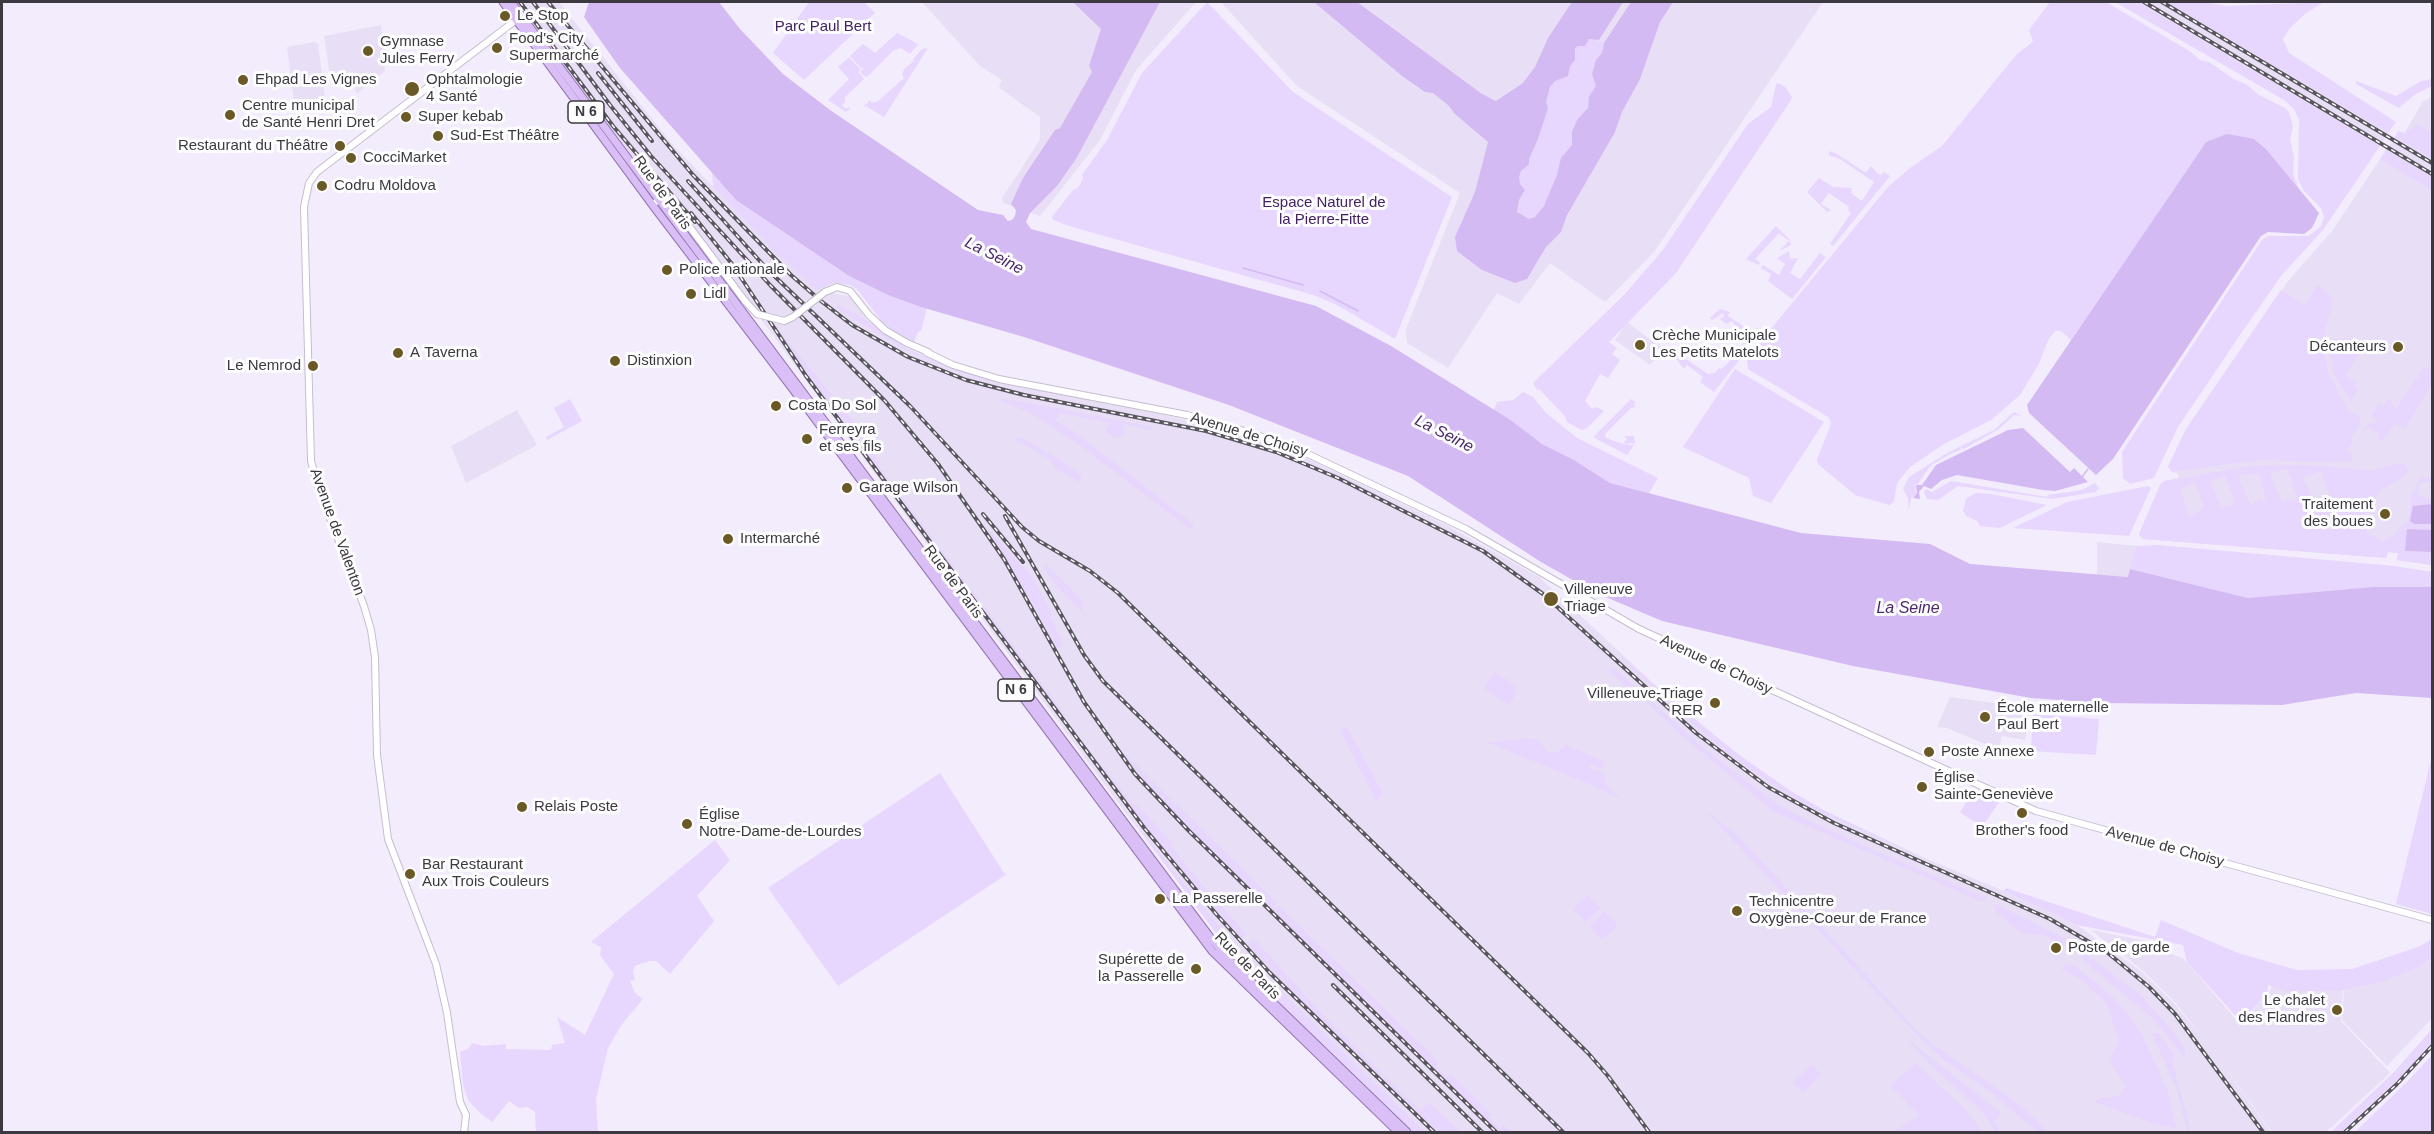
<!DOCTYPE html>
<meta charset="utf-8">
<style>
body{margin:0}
#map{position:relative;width:2434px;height:1134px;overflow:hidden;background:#f3ecfd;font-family:Arial,sans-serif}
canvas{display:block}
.frame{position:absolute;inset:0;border:3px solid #3c3940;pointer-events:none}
</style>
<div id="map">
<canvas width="2434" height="1134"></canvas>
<div class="frame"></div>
</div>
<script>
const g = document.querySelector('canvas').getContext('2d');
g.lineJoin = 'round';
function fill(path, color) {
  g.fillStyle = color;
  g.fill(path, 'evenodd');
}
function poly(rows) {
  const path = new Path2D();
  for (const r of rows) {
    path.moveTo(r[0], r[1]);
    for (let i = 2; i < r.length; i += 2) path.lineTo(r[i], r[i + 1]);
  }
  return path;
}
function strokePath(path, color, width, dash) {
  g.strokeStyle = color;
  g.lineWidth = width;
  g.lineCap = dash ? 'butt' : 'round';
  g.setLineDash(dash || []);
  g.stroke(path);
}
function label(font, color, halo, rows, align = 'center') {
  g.font = font + ' Arial,sans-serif';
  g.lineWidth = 6;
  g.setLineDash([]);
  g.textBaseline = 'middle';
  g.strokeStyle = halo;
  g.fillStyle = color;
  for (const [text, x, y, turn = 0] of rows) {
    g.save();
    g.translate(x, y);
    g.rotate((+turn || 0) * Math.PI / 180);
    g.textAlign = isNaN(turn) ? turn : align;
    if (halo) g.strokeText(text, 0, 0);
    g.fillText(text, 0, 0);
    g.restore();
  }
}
const built = poly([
 [517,2,559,2,672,144,750,225,836,281,826,287,832,293,849,296,874,329,906,348,949,367,998,381,1014,382,1191,421,1281,446,1446,525,1539,577,1654,684,1737,754,1789,790,1827,812,1927,859,2004,891,2077,925,2141,971,2173,1002,2202,1037,2175,1002,2142,970,2091,930,2145,941,2145,945,2183,958,2239,1023,2267,997,2275,980,2343,988,2341,1021,2390,1073,2326,1132,2272,1132,2203,1038,2271,1132,1421,1132,1237,955,1231,942,1128,816,667,192,652,182],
 [922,2,1196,2,1136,70,1100,140,1040,216,1003,203,1002,198,1040,140,1040,117,1001,89,999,86,1002,80,979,65],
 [1221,2,1823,2,1654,252,1605,302,1550,263,1519,304,1497,293,1448,368,1407,343,1406,329,1460,193,1297,86],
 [2138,2,2166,2,2388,133,2380,146],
 [381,25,385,71,356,94,353,72,330,76,324,36],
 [314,42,318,44,326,105,324,107,295,111,287,47],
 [2432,97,2432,146,2407,129,2423,101],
 [2395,137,2432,159,2432,177,2386,150],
 [2380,159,2432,191,2432,565,2397,560,2398,553,2388,552,2386,558,2143,539,2139,534,2160,485,2164,481,2179,478,2177,473,2172,472,2168,467,2186,429,2288,281,2333,230],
 [1627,322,1664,350,1650,365,1615,340],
 [517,410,537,445,466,483,451,446],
 [2097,542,2136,546,2129,577,2097,575],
 [1950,697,2030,708,2025,740,2002,736,1999,750,1947,728,1937,727],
 [2432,960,2432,1018,2387,1066,2342,1020,2344,989,2415,968]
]);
const green = poly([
 [809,2,864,2,875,13,804,80,773,53],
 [1207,2,1293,92,1452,197,1395,339,1337,305,1313,295,1069,226,1053,220,1052,217,1073,190,1076,189,1079,186,1083,179,1082,175,1107,140,1142,73],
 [2050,2,2106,2,2191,52,2200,60,2209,62,2235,80,2246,84,2259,95,2285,108,2289,112,2293,126,2290,139,2294,157,2293,174,2299,189,2266,149,2254,139,2206,142,2071,340,2061,331,2055,331,2048,340,2039,364,2020,395,1991,420,1944,444,1910,467,1897,483,1894,502,1889,505,1855,495,1818,464,1817,459,1830,427,1831,422,1828,417,1748,369,1747,358,1888,187,1910,168,1942,146,2017,54,2030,44,2033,41,2029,30],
 [2115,2,2138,2,2380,146,2323,230,2281,276,2240,335,2178,427,2154,478,2130,484,2123,478,2122,452,2262,240,2268,236,2309,236,2321,226,2324,217,2321,208,2304,191,2298,179,2299,120,2294,109,2284,100],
 [2166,2,2202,2,2228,6,2324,2,2306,13,2290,28,2283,39,2289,53,2396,122,2388,133],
 [897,33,918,44,910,54,901,48,894,50,867,77,863,75,860,72,864,68,861,68,850,56,863,44,875,53],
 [1588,39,1604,43,1602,53,1596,60,1592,74,1596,86,1588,102,1588,108,1582,114,1572,132,1572,145,1561,158,1557,175,1544,206,1535,217,1526,218,1517,212,1519,200,1524,194,1524,188,1520,184,1519,177,1538,139,1546,111,1548,91,1555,81,1568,76,1570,66,1575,60,1575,48],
 [928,48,884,117,866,106,862,108,870,100,871,102,877,102,904,78,902,75,904,69,914,61,913,59,922,49],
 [849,57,860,69,859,73,864,79,845,97,845,102,842,105,846,109,849,107,850,109,846,112,828,100,849,79,838,67],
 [2432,79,2432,86,2414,95,2399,108,2356,84,2356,81,2396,96,2421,81],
 [1778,83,1785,87,1792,97,1791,100,1676,273,1609,342,1617,348,1612,354,1620,360,1608,378,1600,374,1585,401,1592,409,1597,407,1604,411,1587,428,1582,430,1567,422,1565,416,1539,389,1537,390,1533,383,1624,295,1662,251,1748,124,1771,107,1776,85],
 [2417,124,2432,133,2432,159,2395,137,2398,131,2405,133,2407,129,2412,130],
 [2386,150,2432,177,2432,191,2380,159],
 [1829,151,1837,154,1866,173,1871,166,1878,174,1881,175,1884,172,1890,176,1833,246,1830,244,1851,213,1848,210,1849,207,1829,193,1821,204,1831,210,1827,212,1807,192,1819,178,1833,187,1852,188,1851,193,1862,201,1874,182,1840,159,1829,155],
 [712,172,736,200,849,276,888,295,927,308,921,331,918,332,914,342,908,342,883,323,857,289,850,285,834,283,816,290,775,252,713,187],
 [1776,226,1789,239,1791,245,1779,251,1789,241,1779,233,1755,259,1760,263,1758,265,1746,259],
 [1789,251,1790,259,1798,258,1790,273,1800,279,1820,253,1826,257,1792,299,1768,281,1771,274,1761,268,1763,265,1779,275,1785,264,1777,258],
 [2317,285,2329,294,2333,301,2323,337,2324,353,2329,375,2348,410,2358,416,2361,422,2350,439,2353,441,2347,451,2354,455,2350,462,2258,460,2172,472,2168,467,2186,429,2281,290,2305,305],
 [838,305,870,322,906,348,949,367,991,379,990,382,953,370,904,349,836,308],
 [1720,309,1730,312,1728,316,1758,336,1714,392,1700,382,1703,377,1687,365,1684,369,1674,356,1682,348,1684,349,1681,353,1683,357,1708,374,1715,373,1719,368,1721,369,1725,366,1735,355,1733,353,1736,353,1747,338,1732,321,1726,324,1720,319,1724,316,1723,313,1712,320,1710,318],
 [776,327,854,422,856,430,879,463,878,465,1063,712,1065,721,804,369],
 [2328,339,2352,339,2364,346,2346,374,2349,378,2357,381,2354,387,2358,390,2351,402,2333,372],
 [2428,367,2432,370,2432,383,2405,429,2397,424,2394,425,2381,441,2378,439,2380,434,2368,427,2365,431,2363,430,2369,423,2375,424,2378,420,2371,416,2379,403,2384,406,2388,399,2392,402,2390,405,2397,408,2416,378,2418,379,2422,368,2426,370],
 [1735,369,1824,422,1771,503,1753,496,1749,478,1683,447],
 [1523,392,1533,397,1546,413,1577,438,1658,478,1649,493,1610,483,1574,460,1542,444,1494,410,1497,402,1513,400],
 [570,399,582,421,547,440,546,437,564,427,554,408],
 [997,399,1020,401,1152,427,1150,430,1125,424,1123,435,1115,438,1105,432,1110,423,1059,413,1056,421,1071,429,1194,525,1191,529,1071,439,1038,417],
 [1631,399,1636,403,1634,405,1636,407,1631,408,1605,434,1606,438,1626,445,1624,442,1627,439,1624,436,1634,436,1635,444,1631,443,1626,445,1634,445,1627,455,1593,437,1595,435,1598,437,1596,434],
 [2014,412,2022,416,2014,415,1999,429,1964,449,1960,447,1961,450,1950,454,1930,466,1918,484,1915,485,1916,494,1911,498,1909,510,1908,498,1903,489,1909,477,1949,452,1994,430],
 [1015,437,1020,437,1062,461,1082,476,1079,482,1057,470,1048,458,1015,440],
 [2403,463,2408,468,2405,476,2380,490,2359,523,2359,527,2381,541,2387,540,2396,534,2405,522,2406,525,2410,515,2410,501,2414,500,2410,496,2415,490,2418,490,2415,487,2420,479,2422,477,2432,477,2432,481,2421,483,2417,493,2423,498,2432,498,2432,504,2415,505,2414,524,2432,524,2432,530,2407,529,2407,552,2432,552,2432,565,2397,560,2398,553,2388,552,2386,558,2143,539,2139,534,2160,485,2164,481,2251,466,2301,465,2371,470],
 [2282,470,2288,470,2297,495,2295,499,2282,502,2270,474],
 [2321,471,2330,497,2314,504,2303,477],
 [2259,473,2266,500,2262,501,2261,498,2250,505,2238,476],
 [2225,476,2235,501,2232,505,2221,508,2210,481],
 [2195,482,2204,508,2196,513,2189,515,2180,488],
 [1951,481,2047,497,2048,495,2082,490,2095,483,2099,488,2096,492,2052,499,1958,486,1938,500,1927,499,1924,492,1926,489,1932,492],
 [2148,486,2151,488,2129,536,2013,528,2067,502],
 [1976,493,1991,494,2047,505,2000,528,1980,526,1977,521,1966,516,1963,511,1966,499],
 [985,526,1032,577,1052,614,1051,618,1063,644,1057,649,1034,606],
 [2158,545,2394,566,2432,572,2432,587,2372,587,2248,598,2130,569,2136,546],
 [1045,564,1080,598,1083,603,1080,608,1091,621,1065,595,1043,568],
 [1621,656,1672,702,1738,754,1789,790,1827,812,1901,847,1822,813,1786,793,1740,762,1708,737,1621,659],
 [1613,667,1706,750,1777,804,1805,819,1871,849,1987,898,1983,902,1773,811,1680,734,1644,699,1635,702,1624,685,1610,671],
 [1495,672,1515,685,1517,691,1509,705,1484,688],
 [2033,714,2099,719,2096,755,2031,751],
 [1347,727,1383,794,1376,801,1340,730],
 [1525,739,1537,739,1548,752,1558,752,1566,745,1601,760,1605,763,1602,769,1591,764,1589,768,1605,773,1604,782,1620,799,1587,783,1487,742],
 [1116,746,1277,903,1271,910,1169,810],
 [2432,756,2432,914,2396,904],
 [1096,758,1132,803,1141,809,1172,843,1172,847,1186,866,1246,934,1241,939,1150,833,1096,762],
 [940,773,1004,873,1007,874,838,986,768,888],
 [1975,789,2000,801,1982,827,1960,812],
 [1706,811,1732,831,1753,852,1915,1029,1931,1043,2024,1108,2048,1132,2038,1132,1992,1093,1944,1060,1917,1035],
 [1129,816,1231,941,1231,942,1226,946,1221,940],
 [715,840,730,860,697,896,714,921,670,974,656,961,649,961,635,966,633,971,635,980,630,981,635,993,643,999,622,1024,608,1048,596,1099,598,1132,536,1132,535,1112,528,1107,519,1108,509,1101,492,1122,480,1113,468,1100,463,1085,460,1052,468,1049,473,1043,483,1046,506,1044,506,1049,551,1050,552,1045,565,1043,557,1017,585,1035,614,974,600,955,601,947,591,942],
 [2006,888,2155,937,2161,920,2238,953,2297,970,2352,969,2418,947,2432,939,2432,959,2416,968,2381,982,2342,990,2290,992,2268,985,2267,996,2240,1021,2187,962,2183,945,2077,925,2004,891],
 [1590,892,1588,896,1600,908,1586,922,1573,909],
 [1995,904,2064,938,2139,994,2171,1029,2185,1050,2185,1058,2151,1016,2095,971,2080,955,2045,935,2022,933,1996,912],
 [1278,905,1438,1061,1436,1066,1447,1077,1451,1074,1492,1115,1488,1117,1500,1128,1504,1126,1513,1132,1500,1132,1484,1119,1272,912],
 [1604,912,1618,925,1604,938,1600,938,1590,926],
 [1253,938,1327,1019,1395,1087,1421,1110,1429,1103,1461,1132,1438,1132,1303,1003,1247,944],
 [1250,961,1425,1132,1413,1132,1282,1006,1245,965],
 [2066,963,2076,967,2106,991,2126,1012,2141,1033,2168,1092,2176,1128,2156,1124,2094,1102,2102,1097,2111,1098,2120,1095,2126,1086,2110,1061,2119,1041,2106,1002,2081,979,2062,970],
 [2432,1029,2432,1042,2403,1075,2341,1132,2331,1132,2395,1071],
 [2152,1033,2158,1033,2174,1055,2172,1062,2187,1114,2190,1129,2188,1132,2176,1088],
 [1906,1038,2001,1113,1994,1122,2000,1132,1996,1132,1983,1112,1933,1067],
 [2432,1055,2432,1132,2355,1132,2408,1081],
 [1915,1063,1967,1111,1982,1132,1892,1132,1920,1116,1891,1086],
 [1812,1065,1821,1075,1803,1093,1793,1083]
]);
const water = poly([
 [589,2,719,2,740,29,783,74,830,110,978,210,1003,215,1008,221,1012,220,1015,216,1016,210,1011,204,1023,178,1055,130,1060,128,1092,72,1089,66,1101,29,1073,2,1160,2,1076,159,1057,186,1030,213,1026,222,1031,229,1316,306,1391,346,1509,419,1542,444,1574,460,1610,483,1801,533,1930,544,1970,564,2128,577,2130,569,2248,598,2372,587,2432,587,2432,698,2356,693,2282,705,2100,703,2031,698,1853,666,1662,621,1594,592,1541,562,1408,476,1229,405,1024,337,921,307,888,295,849,276,736,200,620,68,584,17],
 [1314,2,1357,2,1482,94,1496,101,1523,83,1535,67,1548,38,1572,2,1623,2,1599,40,1589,39,1585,46,1578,46,1575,48,1575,60,1570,66,1568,76,1555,81,1550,87,1546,102,1548,108,1538,139,1529,159,1529,164,1521,171,1519,177,1520,184,1525,190,1519,200,1517,212,1529,219,1535,217,1544,206,1557,175,1561,158,1572,145,1572,132,1577,120,1588,108,1589,97,1596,86,1592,74,1596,60,1602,53,1604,43,1631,2,1673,2,1660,22,1640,79,1622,112,1615,132,1567,215,1561,232,1546,247,1527,279,1515,283,1482,270,1457,251,1455,237,1475,192,1488,142,1455,114,1448,105,1433,93,1425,92,1402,76],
 [2227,134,2254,139,2266,149,2319,213,2312,228,2304,234,2268,232,2261,236,2113,459,2096,475,2029,413,2027,405,2206,142],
 [2023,428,2070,472,2074,468,2088,482,2055,491,2043,490,1957,475,1942,480,1931,489,1924,486,1919,492,1920,499,1913,498,1917,493,1916,485,1922,485,1936,465,2008,430],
 [2432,504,2432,524,2414,524,2410,521,2413,506],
 [2407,529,2432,530,2432,552,2405,551]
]);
const stream = poly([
 [1243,268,1303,285],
 [1320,291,1358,311],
 [2082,477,2088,469]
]);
const secondary = poly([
 [653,204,663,197,671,202,745,301],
 [825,292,837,287,850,291,869,315,885,330,907,343,928,352],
 [926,352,953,365,999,379,1187,415,1225,425,1291,446,1466,529,1639,629,2036,811,2432,920],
 [464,1132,466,1115,460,1102,447,1013,436,964,388,839,377,755,375,657,371,630,364,606,318,487,311,461,304,207,309,183,317,172,520,17]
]);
const primary = poly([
 [503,2,657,211,792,388,1212,951,1398,1132],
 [511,2,1210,937,1229,960,1407,1132]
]);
const rail = poly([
 [520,2,613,126,695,222],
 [533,2,610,105,651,156,771,286,885,401,938,464,1004,559,1084,702,1135,774,1189,831,1496,1132],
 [548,2,693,175,791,275,821,301,852,325,908,357,966,380,1024,395,1206,431,1276,452,1338,478,1483,551,1543,594,1696,733,1768,787,1834,823,2050,919,2108,953,2149,987,2175,1014,2263,1132],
 [2144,2,2432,174],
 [2162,2,2432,163],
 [598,73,652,141],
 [688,181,767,269,910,406,1022,527,1039,541,1090,571,1118,593,1588,1053,1608,1076,1649,1132],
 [691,213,732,264,806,376,1145,829,1217,915,1270,973,1434,1132],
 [983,514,1023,562],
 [1005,516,1084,655,1103,681,1563,1132],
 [1333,985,1482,1132],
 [2345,1132,2397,1084,2432,1046]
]);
const secondaryBridge = poly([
 [745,301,757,314,784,321,793,317,825,292]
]);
const markers = [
 [505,16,6,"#6a5926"],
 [497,48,6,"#6a5926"],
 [368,51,6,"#6a5926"],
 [243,80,6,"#6a5926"],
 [412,89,8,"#6a5926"],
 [230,115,6,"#6a5926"],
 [406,117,6,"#6a5926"],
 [438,136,6,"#6a5926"],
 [340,146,6,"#6a5926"],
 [351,158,6,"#6a5926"],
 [322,186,6,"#6a5926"],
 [667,270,6,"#6a5926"],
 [691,294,6,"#6a5926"],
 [1640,345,6,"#6a5926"],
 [2398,347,6,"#6a5926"],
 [398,353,6,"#6a5926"],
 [615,361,6,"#6a5926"],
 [313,366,6,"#6a5926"],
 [776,406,6,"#6a5926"],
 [807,439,6,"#6a5926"],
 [847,488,6,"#6a5926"],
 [2385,514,6,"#6a5926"],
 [728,539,6,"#6a5926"],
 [1551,599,8,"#6a5926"],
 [1715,703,6,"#6a5926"],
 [1985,717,6,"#6a5926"],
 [1929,752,6,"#6a5926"],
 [1922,787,6,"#6a5926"],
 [522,807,6,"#6a5926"],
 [2022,813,6,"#6a5926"],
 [687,824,6,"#6a5926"],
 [410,874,6,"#6a5926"],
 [1160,899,6,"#6a5926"],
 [1737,911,6,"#6a5926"],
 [2056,948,6,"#6a5926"],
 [1196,969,6,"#6a5926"],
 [2337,1010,6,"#6a5926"]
];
const shields = [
 [586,112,36],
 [1016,690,36]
];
const shieldNames = [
 ["N 6",586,112],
 ["N 6",1016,690]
];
const poiNames = [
 ["Le Stop",517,16],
 ["Food's City",509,39],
 ["Supermarché",509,56],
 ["Gymnase",380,42],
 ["Jules Ferry",380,59],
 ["Ehpad Les Vignes",255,80],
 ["Ophtalmologie",426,80],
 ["4 Santé",426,97],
 ["Centre municipal",242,106],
 ["de Santé Henri Dret",242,123],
 ["Super kebab",418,117],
 ["Sud-Est Théâtre",450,136],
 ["Restaurant du Théâtre",328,146,"right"],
 ["CocciMarket",363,158],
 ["Codru Moldova",334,186],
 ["Police nationale",679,270],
 ["Lidl",703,294],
 ["Crèche Municipale",1652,336],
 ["Les Petits Matelots",1652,353],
 ["Décanteurs",2386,347,"right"],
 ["A Taverna",410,353],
 ["Distinxion",627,361],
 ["Le Nemrod",301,366,"right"],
 ["Costa Do Sol",788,406],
 ["Ferreyra",819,430],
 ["et ses fils",819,447],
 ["Garage Wilson",859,488],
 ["Traitement",2373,505,"right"],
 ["des boues",2373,522,"right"],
 ["Intermarché",740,539],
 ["Villeneuve",1564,590],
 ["Triage",1564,607],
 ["Villeneuve-Triage",1703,694,"right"],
 ["RER",1703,711,"right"],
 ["École maternelle",1997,708],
 ["Paul Bert",1997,725],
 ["Poste Annexe",1941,752],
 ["Église",1934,778],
 ["Sainte-Geneviève",1934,795],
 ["Relais Poste",534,807],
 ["Église",699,815],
 ["Notre-Dame-de-Lourdes",699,832],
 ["Brother's food",2022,831,"center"],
 ["Bar Restaurant",422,865],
 ["Aux Trois Couleurs",422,882],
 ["La Passerelle",1172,899],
 ["Technicentre",1749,902],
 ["Oxygène-Coeur de France",1749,919],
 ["Poste de garde",2068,948],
 ["Supérette de",1184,960,"right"],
 ["la Passerelle",1184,977,"right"],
 ["Le chalet",2325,1001,"right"],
 ["des Flandres",2325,1018,"right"]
];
const parkNames = [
 ["Parc Paul Bert",823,27],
 ["Espace Naturel de",1324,203],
 ["la Pierre-Fitte",1324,220]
];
const streetNames = [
 ["Rue de Paris",662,193,54],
 ["Avenue de Choisy",1249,435,17],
 ["Avenue de Valenton",337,532,70],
 ["Rue de Paris",953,582,53],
 ["Avenue de Choisy",1716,665,25],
 ["Avenue de Choisy",2165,847,15],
 ["Rue de Paris",1247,966,46]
];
const waterNames = [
 ["La Seine",994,256,27],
 ["La Seine",1444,434,27],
 ["La Seine",1908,609]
];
fill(built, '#e8def5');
fill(green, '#e7d6fd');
fill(water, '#d4baf3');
strokePath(stream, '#d4baf3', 1.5);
strokePath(secondary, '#c5bece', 8);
strokePath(primary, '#9275b2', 9);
strokePath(secondary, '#fff', 6);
strokePath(primary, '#d9bff5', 7);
strokePath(rail, '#59555e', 4);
strokePath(rail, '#fdfdfd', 1.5, [4.5]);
strokePath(secondaryBridge, '#c5bece', 8, []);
strokePath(secondaryBridge, '#fff', 6);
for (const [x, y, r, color] of markers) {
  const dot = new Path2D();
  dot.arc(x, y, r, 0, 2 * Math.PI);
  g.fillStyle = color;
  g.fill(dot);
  strokePath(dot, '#fdfdfd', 2);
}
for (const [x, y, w] of shields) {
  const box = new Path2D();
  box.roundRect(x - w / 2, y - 11, w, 22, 4.5);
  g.fillStyle = '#fdfdfd';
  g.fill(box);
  strokePath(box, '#3c3940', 1.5);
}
label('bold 14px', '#3c3940', null, shieldNames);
label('15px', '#3c3940', '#fdfdfd', poiNames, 'left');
label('15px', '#432162', '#fdfdfd', parkNames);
label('15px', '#3c3940', '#fdfdfd', streetNames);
label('italic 16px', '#4a286a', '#fdfdfd', waterNames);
</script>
